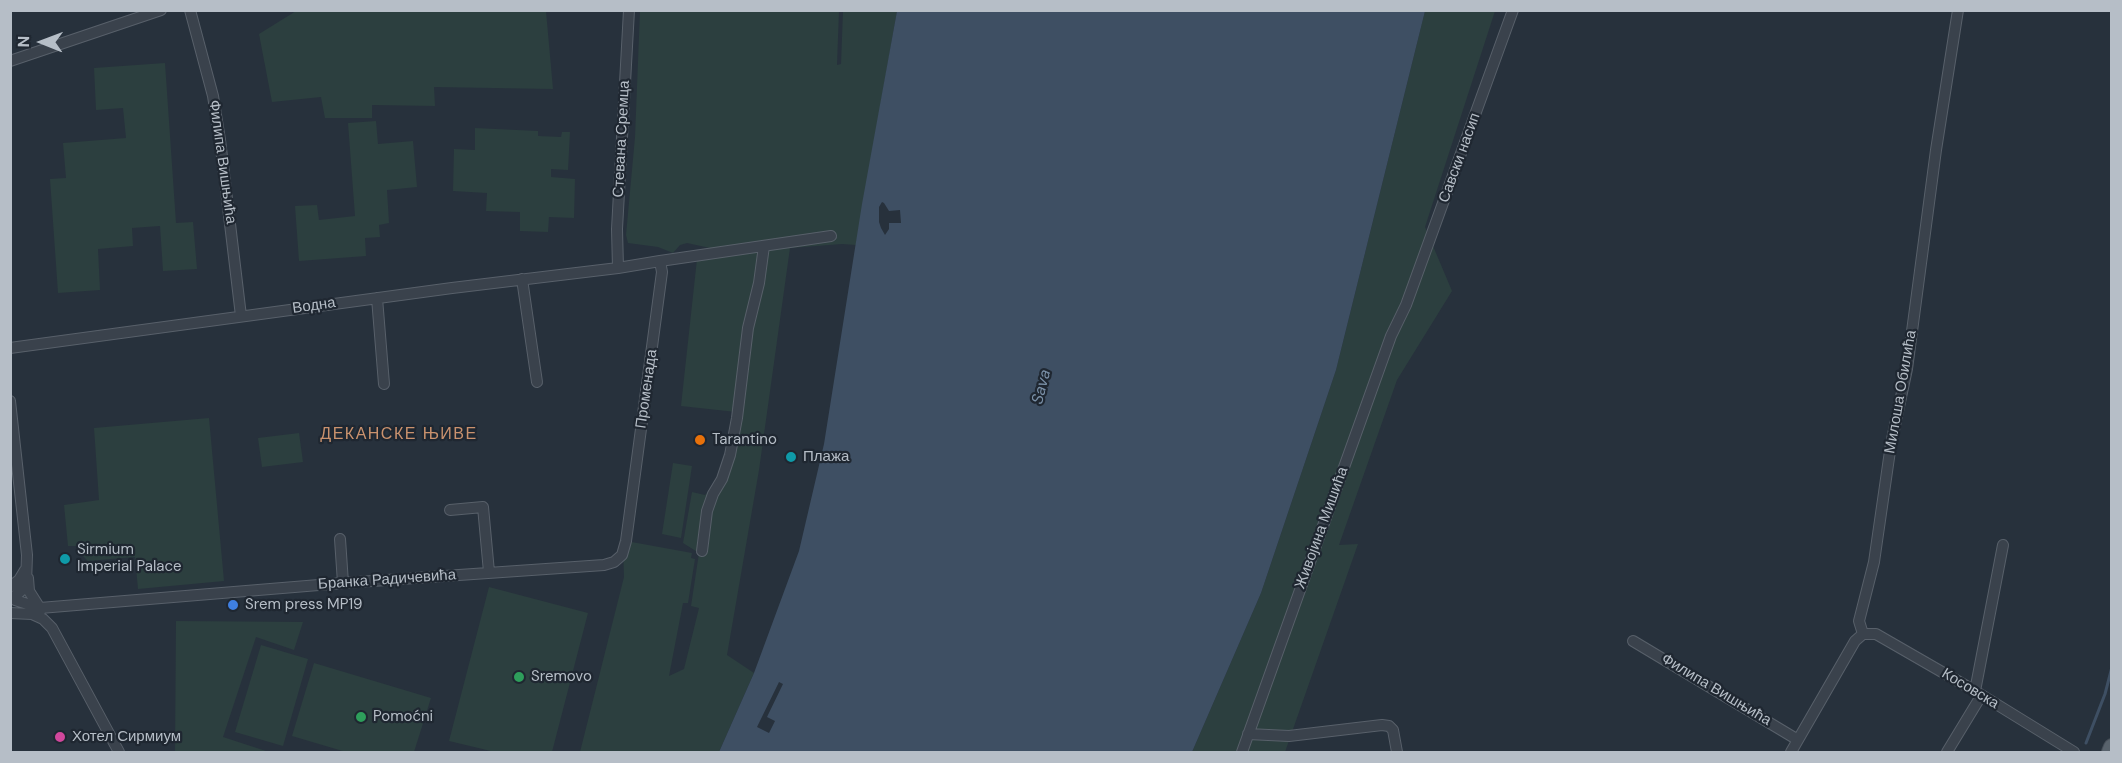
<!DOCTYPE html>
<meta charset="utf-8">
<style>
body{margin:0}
#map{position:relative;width:2122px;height:763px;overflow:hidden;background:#27313c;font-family:"DM Sans",sans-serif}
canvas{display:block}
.frame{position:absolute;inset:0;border:12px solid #b6bec7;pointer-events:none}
.north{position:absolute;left:12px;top:12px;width:60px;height:60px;-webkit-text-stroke:4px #1f2731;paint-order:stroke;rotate:271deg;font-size:16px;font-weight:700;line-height:24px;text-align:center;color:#b6bec7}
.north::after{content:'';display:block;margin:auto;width:21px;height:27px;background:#b6bec7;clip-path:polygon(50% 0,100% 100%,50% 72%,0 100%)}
</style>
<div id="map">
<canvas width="2122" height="763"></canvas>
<div class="frame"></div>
<div class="north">N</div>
</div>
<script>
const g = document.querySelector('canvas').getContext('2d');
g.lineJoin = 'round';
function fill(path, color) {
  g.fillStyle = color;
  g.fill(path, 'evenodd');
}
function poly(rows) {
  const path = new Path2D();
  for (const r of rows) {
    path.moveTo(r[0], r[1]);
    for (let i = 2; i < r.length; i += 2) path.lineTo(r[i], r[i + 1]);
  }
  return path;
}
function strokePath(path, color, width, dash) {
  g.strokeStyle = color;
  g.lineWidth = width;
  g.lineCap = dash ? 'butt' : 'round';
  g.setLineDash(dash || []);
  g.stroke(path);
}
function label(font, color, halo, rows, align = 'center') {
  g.font = font + ' "DM Sans",sans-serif';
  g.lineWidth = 4.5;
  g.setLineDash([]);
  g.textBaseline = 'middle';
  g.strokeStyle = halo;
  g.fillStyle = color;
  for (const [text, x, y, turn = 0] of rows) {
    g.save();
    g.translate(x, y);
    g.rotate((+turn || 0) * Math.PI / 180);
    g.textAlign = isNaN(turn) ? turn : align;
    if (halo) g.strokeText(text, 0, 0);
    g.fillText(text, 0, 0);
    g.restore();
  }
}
const green = poly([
 [296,11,546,11,553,89,434,87,435,106,372,105,372,118,325,118,321,97,272,102,259,34],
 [640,11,839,11,837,65,841,64,843,11,897,11,856,245,842,244,790,248,759,470,727,655,754,673,719,752,580,752,624,577,623,546,626,541,692,553,691,558,695,559,688,603,683,603,669,676,684,669,699,608,691,606,699,553,683,543,692,492,705,495,726,473,736,412,681,406,697,259,733,253,687,243,680,245,673,253,658,247,628,243,626,235,635,137],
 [1425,11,1495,11,1425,227,1452,291,1397,380,1339,545,1358,544,1285,752,1192,752,1261,593,1336,370],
 [165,63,176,223,193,222,197,269,163,271,160,226,132,228,133,246,98,249,100,290,58,293,50,179,66,178,63,143,126,138,123,108,96,110,94,68],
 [376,121,378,144,413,141,417,187,387,190,389,223,379,225,380,237,365,238,366,256,299,261,295,206,317,205,319,220,355,216,348,123],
 [475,128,538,131,538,136,561,137,562,132,570,132,568,170,551,169,551,177,575,179,574,218,549,217,548,232,520,231,520,212,486,211,487,193,453,191,454,149,475,150],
 [209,418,224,581,138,589,135,557,88,561,82,555,78,546,68,546,64,505,99,500,94,428],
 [299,433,303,462,262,467,258,438],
 [673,463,692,466,681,538,662,534],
 [489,587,588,613,552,752,495,752,449,741],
 [176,621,303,622,294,650,256,637,223,737,269,752,175,752],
 [261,645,308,659,283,746,235,732],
 [314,663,431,698,414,752,346,752,292,736]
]);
const water = poly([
 [897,11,1425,11,1336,370,1261,593,1192,752,719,752,754,673,799,551,824,444,862,204]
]);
const pier = poly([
 [882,202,884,203,889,211,900,210,901,223,889,223,889,229,885,235,881,228,879,222,879,207],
 [779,682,783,684,767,717,775,721,769,733,757,727]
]);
const stream = poly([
 [2086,743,2105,694,2112,667]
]);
const minor = poly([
 [190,10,213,96,220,140,241,316],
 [10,61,161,10],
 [660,261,831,236],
 [618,268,617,229,629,10],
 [522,279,537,382],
 [377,298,384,384],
 [10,348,452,288,618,268,660,261,662,272,626,541,622,555,614,562,604,565,343,583,40,608,15,600],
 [10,401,27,555,26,584,22,590,14,597],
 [450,510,483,507,489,572],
 [340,539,343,583],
 [702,551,707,511,713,494,722,479,730,455,737,418,748,328,759,283,764,246],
 [28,578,29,591,41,610],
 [10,587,19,580,25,570],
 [10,613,32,614,43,619,52,628,119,752],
 [1863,634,1859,621,1874,562,1891,444,1907,369,1936,150,1958,10],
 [1863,634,1876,634,1975,691,2074,752],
 [1633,641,1798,740],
 [1975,691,2003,545],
 [1248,734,1289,736,1382,725,1389,726,1393,730,1397,752],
 [1242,752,1391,336,1406,305,1513,10],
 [1791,752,1855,641,1863,634],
 [1947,752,1981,696]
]);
const primary = poly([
 [2110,752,2112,747]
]);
const markers = [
 [700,440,6,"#e8710a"],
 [791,457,6,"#0f9aa8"],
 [65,559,6,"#0f9aa8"],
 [233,605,6,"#3f7fe0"],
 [519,677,6,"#2e9e5b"],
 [361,717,6,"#2e9e5b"],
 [60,737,6,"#d1479c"]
];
const streetNames = [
 ["Стевана Сремца",622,139,-87],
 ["Савски насип",1460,158,-70],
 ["Филипа Вишњића",222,162,82],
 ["Водна",314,306,-8],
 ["Променада",647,389,-82],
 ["Милоша Обилића",1901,392,-80],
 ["Живојина Мишића",1322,528,-70],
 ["Бранка Радичевића",387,580,-4],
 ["Косовска",1970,689,31],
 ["Филипа Вишњића",1716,690,31]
];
const poiNames = [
 ["Tarantino",712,440],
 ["Плажа",803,457],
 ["Sirmium",77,550],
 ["Imperial Palace",77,567],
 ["Srem press MP19",245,605],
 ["Sremovo",531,677],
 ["Pomoćni",373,717],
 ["Хотел Сирмиум",72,737]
];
const waterNames = [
 ["Sava",1042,387,-76]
];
const neighbourhoodNames = [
 ["ДЕКАНСКЕ ЊИВЕ",399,435]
];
fill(green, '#2c3f3f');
fill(water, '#3e4f63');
fill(pier, '#27313c');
strokePath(stream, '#3e4f63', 3);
strokePath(minor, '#58606a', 12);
strokePath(primary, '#464e58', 18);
strokePath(minor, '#3a424c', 10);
strokePath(primary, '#58626c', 16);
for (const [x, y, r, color] of markers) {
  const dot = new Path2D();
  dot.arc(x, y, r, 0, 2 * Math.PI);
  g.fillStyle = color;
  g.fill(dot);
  strokePath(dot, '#1f2731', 2);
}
label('15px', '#b6bec7', '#1f2731', streetNames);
label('15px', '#b6bec7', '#1f2731', poiNames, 'left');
label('italic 16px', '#7a90a7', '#1f2731', waterNames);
g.letterSpacing = '1.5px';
label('16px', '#ca926e', '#1f2731', neighbourhoodNames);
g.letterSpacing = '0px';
</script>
